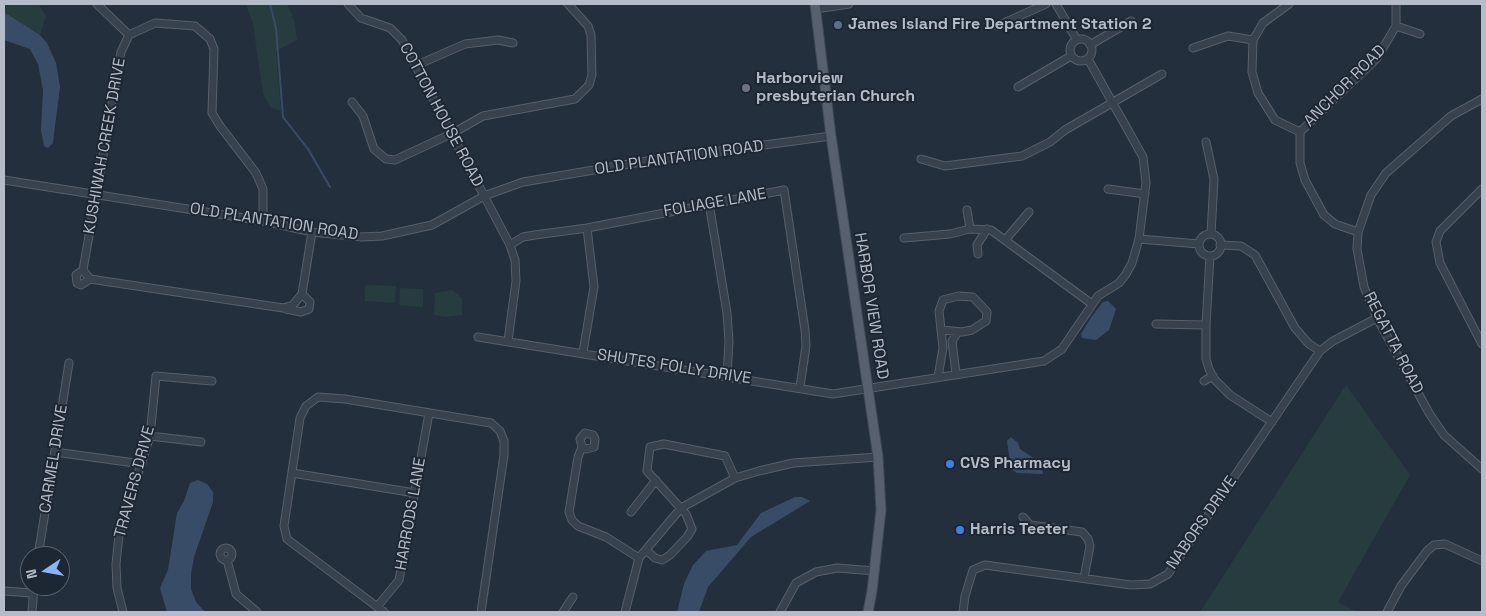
<!DOCTYPE html>
<style>
body{margin:0}
#map{position:relative;width:1486px;height:616px;overflow:hidden;background:#242f3e;font-family:"Space Grotesk",sans-serif}
canvas{display:block}
.frame{position:absolute;inset:0;border:5px solid #b4bcc9;pointer-events:none}
.north{position:absolute;left:20px;top:546px;width:50px;height:50px;box-sizing:border-box;background:#1d2633;border:1px solid #59626f;border-radius:50%;rotate:258deg;font-size:14px;font-weight:700;line-height:20px;text-align:center;color:#b4bcc9}
.north::after{content:'';display:block;margin:auto;width:18px;height:22px;background:#8ab4f8;clip-path:polygon(50% 0,100% 100%,50% 72%,0 100%)}
</style>
<div id="map">
<canvas width="1486" height="616"></canvas>
<div class="frame"></div>
<div class="north">N</div>
</div>
<script>
const g = document.querySelector('canvas').getContext('2d');
g.lineJoin = 'round';
function fill(path, color) {
  g.fillStyle = color;
  g.fill(path, 'evenodd');
}
function poly(rows) {
  const path = new Path2D();
  for (const r of rows) {
    if (r.length === 3) {
      path.moveTo(r[0] + r[2], r[1]);
      path.arc(r[0], r[1], r[2], 0, 2 * Math.PI);
      continue;
    }
    path.moveTo(r[0], r[1]);
    for (let i = 2; i < r.length; i += 2) path.lineTo(r[i], r[i + 1]);
  }
  return path;
}
function strokePath(path, color, width, dash) {
  g.strokeStyle = color;
  g.lineWidth = width;
  g.lineCap = dash ? 'butt' : 'round';
  g.setLineDash(dash || []);
  g.stroke(path);
}
function label(font, color, halo, rows, align = 'center') {
  g.font = font + ' "Space Grotesk",sans-serif';
  g.lineWidth = 4;
  g.setLineDash([]);
  g.textBaseline = 'middle';
  g.strokeStyle = halo;
  g.fillStyle = color;
  for (const [text, x, y, turn = 0] of rows) {
    g.save();
    g.translate(x, y);
    g.rotate((+turn || 0) * Math.PI / 180);
    g.textAlign = isNaN(turn) ? turn : align;
    if (halo) g.strokeText(text, 0, 0);
    g.fillText(text, 0, 0);
    g.restore();
  }
}
const green = poly([
 [4,4,39,5,46,16,40,35,4,12],
 [246,4,287,4,294,20,297,40,276,51,281,111,271,107,263,94,253,24],
 [365,285,396,286,395,303,365,301],
 [400,288,423,289,423,307,399,305],
 [452,290,462,298,462,315,445,317,434,315,435,293],
 [1346,385,1410,475,1338,602,1357,612,1200,612]
]);
const water = poly([
 [4,12,40,35,47,43,56,63,60,87,54,134,53,143,48,148,44,146,41,130,43,90,38,64,30,49,4,40],
 [1108,301,1116,309,1109,330,1096,340,1082,338,1081,334,1092,316,1103,302],
 [1011,437,1018,443,1020,449,1041,463,1043,474,1017,473,1011,469,1007,441],
 [198,480,207,484,213,492,213,502,194,557,191,574,191,589,196,602,205,612,167,612,160,588,168,570,177,513,184,501,190,483],
 [795,497,802,497,810,501,751,537,708,587,699,612,677,612,684,584,693,565,706,551,737,545,761,513]
]);
const stream = poly([
 [270,4,276,28,283,117,308,149,330,187]
]);
const minor = poly([
 [97,4,129,35],
 [348,4,361,18,390,28,402,40,510,245,515,260,516,281,508,341],
 [1056,4,1077,40],
 [1289,4,1263,23,1253,40,1252,72,1258,93,1275,120,1300,132],
 [816,9,849,4],
 [997,26,1046,4],
 [1396,26,1420,34],
 [1081,50,11],
 [1090,45,1131,21],
 [1193,48,1228,36,1253,40],
 [417,65,465,44,498,40,513,43],
 [1018,87,1071,56],
 [1482,99,1451,116,1386,173,1371,195,1358,232,1357,249,1364,287,1377,318,1429,413,1444,435,1482,469],
 [352,102,363,116,374,149,386,159,395,160,453,133,483,116,575,99,589,85,592,75,591,35,588,26,568,4],
 [1206,142,1214,179,1211,234],
 [921,159,945,166,1022,156,1050,142,1065,130,1162,74],
 [4,180,263,221,312,232,362,237,382,236,432,225,484,196,523,182,653,160,831,136],
 [1108,189,1145,194],
 [1482,189,1440,231,1436,242,1440,263,1482,344],
 [709,203,727,313,729,341,727,376],
 [967,210,970,229],
 [263,221,263,189,256,173,220,126,212,113,214,49,210,39,195,26,155,23,129,35,121,52,83,270,90,279,283,308,292,306,302,294,312,232],
 [1358,232,1335,224,1324,215,1305,180,1300,163,1300,132,1377,58,1396,26,1396,4],
 [1210,245,11],
 [904,238,950,234,970,229,991,230,1092,304],
 [1006,239,1029,212],
 [1139,239,1199,244],
 [510,245,523,237,535,235,587,228,784,190,805,330,806,346,800,387],
 [1220,245,1241,246,1255,255,1295,328,1309,344,1320,351],
 [978,254,977,245,987,229],
 [1210,256,1206,325,1206,359,1209,369,1214,379,1230,395,1272,422],
 [83,270,76,275,77,283,81,285,90,279],
 [286,309,301,312,309,309,310,302,302,294],
 [1156,324,1206,325],
 [478,337,833,394,1044,361,1062,349,1098,296,1119,283,1126,274,1132,263,1139,239,1146,183,1143,157,1088,59],
 [583,352,594,287,587,228],
 [956,374,952,341,958,332],
 [938,377,943,348,939,311,943,300,958,296,973,297,987,312,986,321,972,330,962,332,942,330],
 [1204,381,1213,376],
 [150,436,201,442],
 [582,447,586,449,594,447,595,439,593,435,585,433,580,439,582,447,578,457,569,512,572,520,578,526,606,537,639,558],
 [55,452,142,464],
 [292,473,415,493],
 [631,512,656,480],
 [1023,517,1030,525,1082,532,1088,539,1090,546,1084,578],
 [226,554,6],
 [646,550,655,558,662,560,670,555,687,537,692,529,686,514,647,471,650,447,664,444,725,456,735,478],
 [38,556,69,363],
 [227,560,236,594,257,612],
 [4,591,32,593],
 [377,607,399,580,429,413],
 [32,612,34,586],
 [123,612,117,588,116,564,119,535,150,436,156,376,212,381],
 [384,612,287,539,284,526,300,418,306,406,318,397,345,399,491,423,500,431,504,441,504,455,481,612],
 [563,612,573,597],
 [625,612,639,558,681,508,735,478,759,471,793,463,878,457],
 [780,612,796,583,816,572,837,568,875,571],
 [963,612,965,596,973,570,985,565,1131,585,1150,584,1168,574,1320,351,1333,341,1377,318],
 [1387,612,1401,586,1427,551,1434,545,1445,544,1482,561]
]);
const major = poly([
 [815,4,831,136,878,457,881,510,872,591,868,612]
]);
const markers = [
 [838,25,5,"#5c6f8a"],
 [746,88,5,"#6b7280"],
 [950,464,5,"#3f7fe0"],
 [960,530,5,"#3f7fe0"]
];
const poiNames = [
 ["James Island Fire Department Station 2",848,25],
 ["Harborview",756,79],
 ["presbyterian Church",756,97],
 ["CVS Pharmacy",960,464],
 ["Harris Teeter",970,530]
];
const streetNames = [
 ["ANCHOR ROAD",1345,86,-45],
 ["COTTON HOUSE ROAD",441,115,62],
 ["KUSHIWAH CREEK DRIVE",105,146,-80],
 ["OLD PLANTATION ROAD",679,158,-8],
 ["FOLIAGE LANE",715,203,-10],
 ["OLD PLANTATION ROAD",274,222,9],
 ["HARBOR VIEW ROAD",871,306,81],
 ["REGATTA ROAD",1393,343,63],
 ["SHUTES FOLLY DRIVE",674,367,9],
 ["CARMEL DRIVE",54,459,-81],
 ["TRAVERS DRIVE",135,482,-75],
 ["HARRODS LANE",411,514,-80],
 ["NABORS DRIVE",1202,523,-55]
];
fill(green, '#263c3f');
fill(water, '#394c67');
strokePath(stream, '#394c67', 2);
strokePath(minor, '#565f6c', 9);
strokePath(major, '#414a57', 11);
strokePath(minor, '#38414e', 7);
strokePath(major, '#56606e', 9);
for (const [x, y, r, color] of markers) {
  const dot = new Path2D();
  dot.arc(x, y, r, 0, 2 * Math.PI);
  g.fillStyle = color;
  g.fill(dot);
  strokePath(dot, '#1d2633', 2);
}
label('bold 16px', '#b4bcc9', '#1d2633', poiNames, 'left');
label('16px', '#b4bcc9', '#1d2633', streetNames);
</script>
